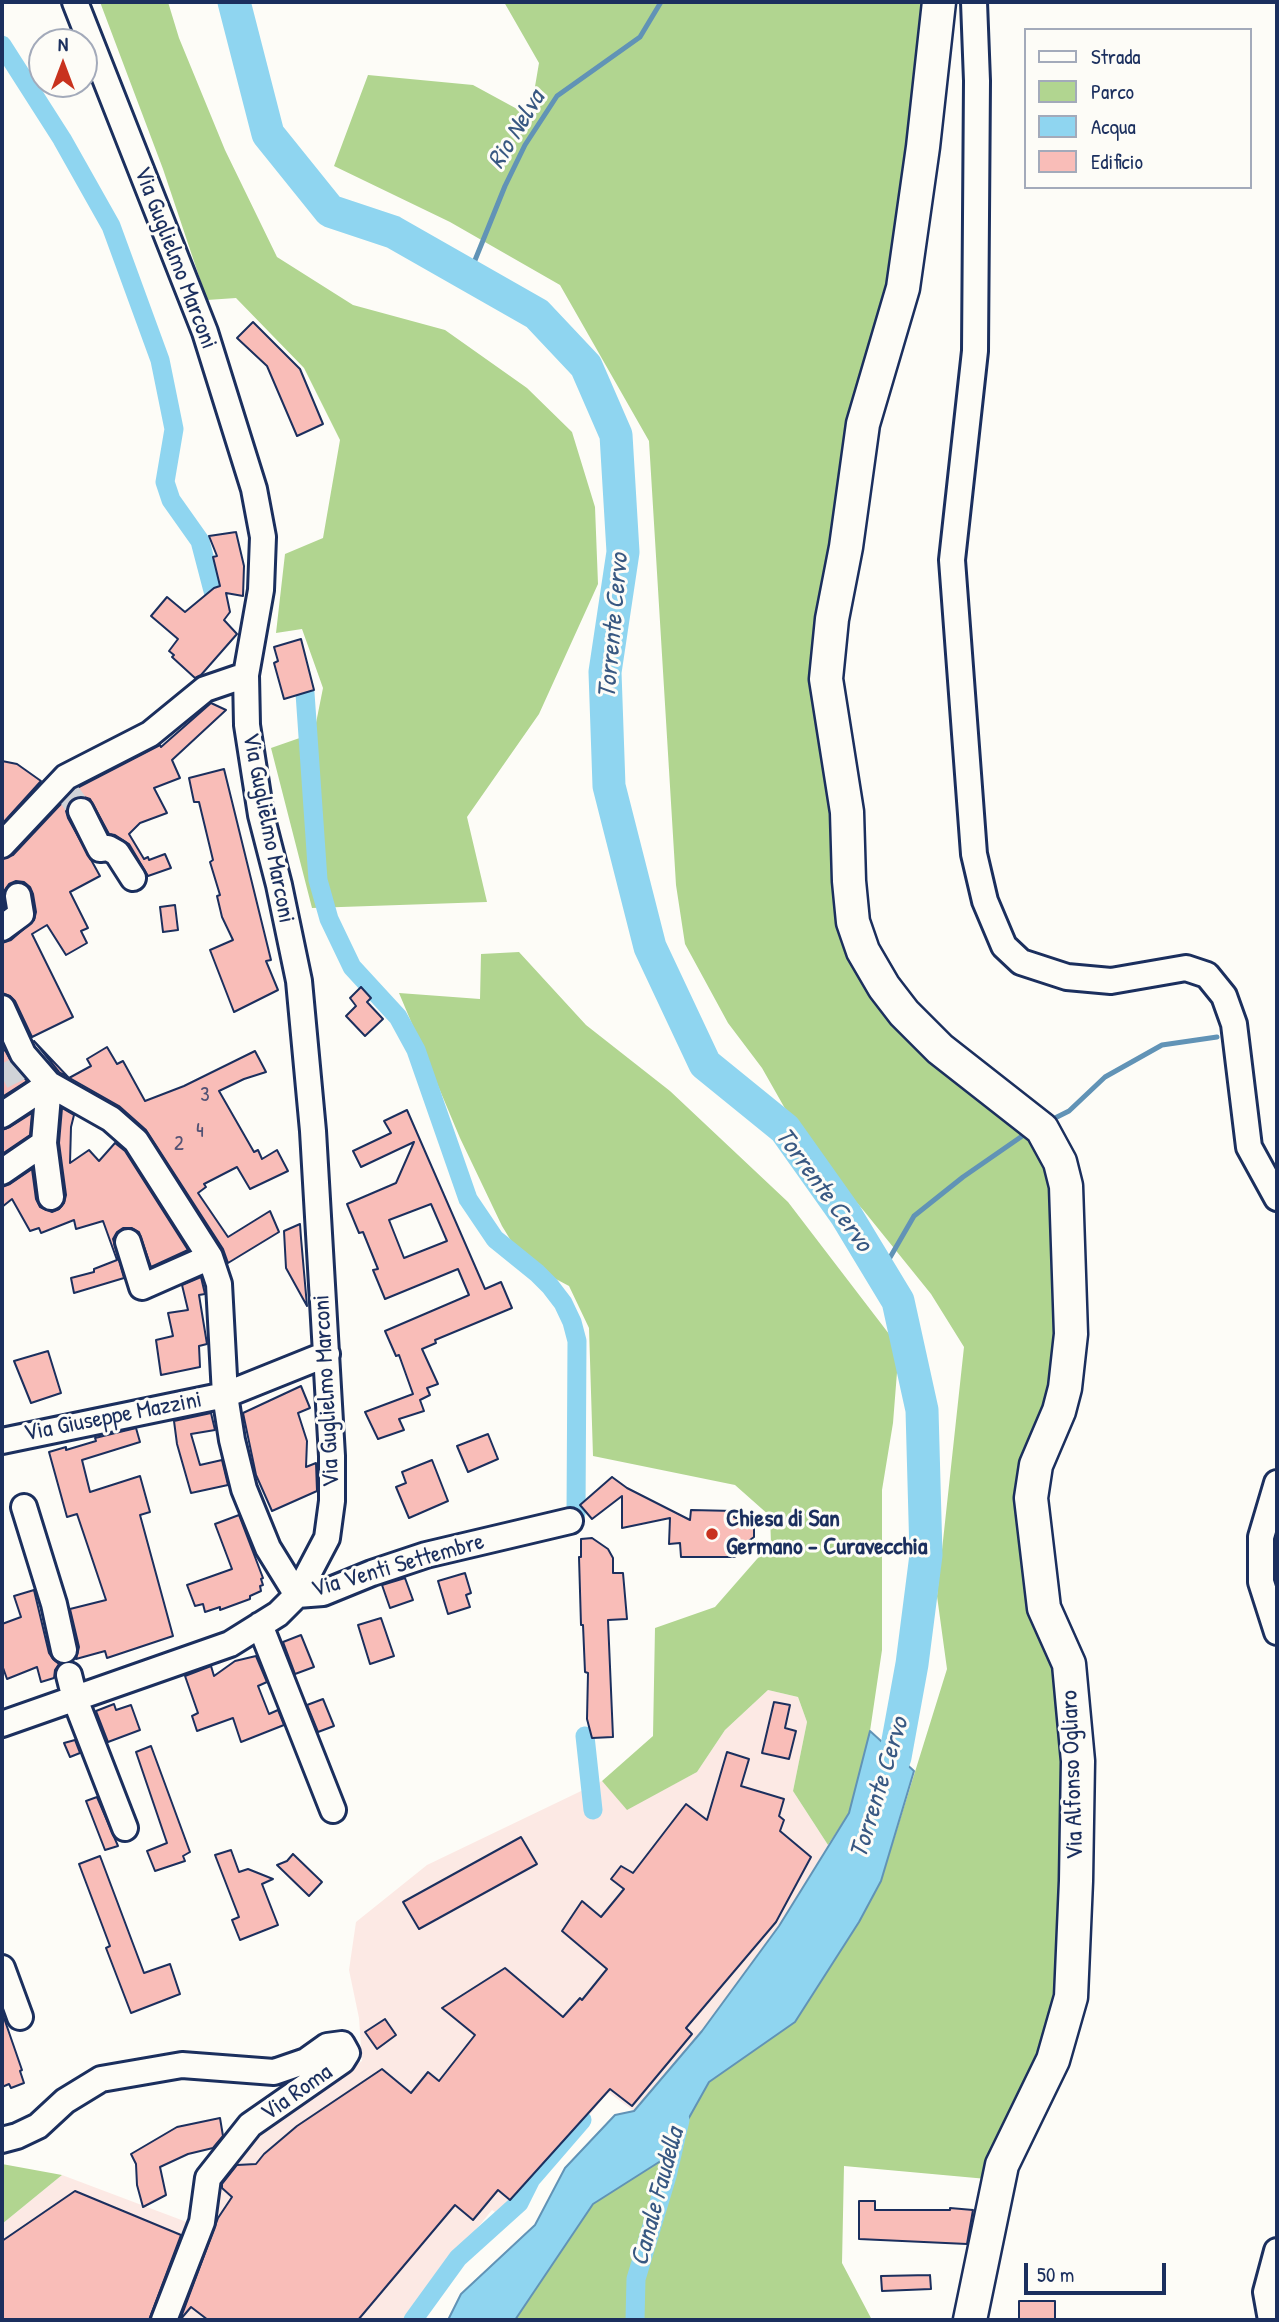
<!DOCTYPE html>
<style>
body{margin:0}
#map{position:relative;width:1279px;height:2322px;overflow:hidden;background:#fdfcf7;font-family:"Patrick Hand",sans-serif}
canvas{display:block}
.frame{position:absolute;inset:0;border:4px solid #1b2f5e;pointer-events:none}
.legend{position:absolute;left:1024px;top:28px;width:228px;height:161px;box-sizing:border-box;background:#fdfcf7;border:2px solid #a3aaba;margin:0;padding:9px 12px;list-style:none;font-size:21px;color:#1b2f5e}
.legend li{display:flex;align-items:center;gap:14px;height:35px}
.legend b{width:35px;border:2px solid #a3aaba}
.north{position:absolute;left:28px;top:28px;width:70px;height:70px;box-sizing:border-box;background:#fdfcf7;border:2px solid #a3aaba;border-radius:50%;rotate:0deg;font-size:19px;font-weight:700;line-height:28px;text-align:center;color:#1b2f5e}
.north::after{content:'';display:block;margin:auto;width:24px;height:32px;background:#c8321e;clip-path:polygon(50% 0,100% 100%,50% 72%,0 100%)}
.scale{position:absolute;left:1024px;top:2263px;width:142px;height:32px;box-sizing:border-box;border:4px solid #1b2f5e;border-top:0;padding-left:9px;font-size:21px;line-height:24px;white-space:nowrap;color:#1b2f5e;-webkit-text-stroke:5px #fdfcf7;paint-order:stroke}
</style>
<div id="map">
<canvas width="1279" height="2322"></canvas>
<div class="frame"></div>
<ul class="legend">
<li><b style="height:9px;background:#fdfcf7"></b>Strada</li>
<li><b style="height:19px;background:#b1d590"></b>Parco</li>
<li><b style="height:19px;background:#8fd5f0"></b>Acqua</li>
<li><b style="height:19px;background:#f9bdb8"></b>Edificio</li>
</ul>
<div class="north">N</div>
<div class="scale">50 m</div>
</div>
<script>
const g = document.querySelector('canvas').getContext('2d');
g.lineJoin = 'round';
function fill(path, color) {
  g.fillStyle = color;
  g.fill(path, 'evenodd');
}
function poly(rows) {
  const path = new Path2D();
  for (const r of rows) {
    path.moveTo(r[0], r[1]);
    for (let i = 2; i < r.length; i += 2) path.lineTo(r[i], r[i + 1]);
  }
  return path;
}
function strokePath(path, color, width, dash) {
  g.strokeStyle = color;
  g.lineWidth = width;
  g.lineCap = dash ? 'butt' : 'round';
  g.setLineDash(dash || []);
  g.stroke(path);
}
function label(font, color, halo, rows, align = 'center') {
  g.font = font + ' "Patrick Hand",sans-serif';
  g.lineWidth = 6;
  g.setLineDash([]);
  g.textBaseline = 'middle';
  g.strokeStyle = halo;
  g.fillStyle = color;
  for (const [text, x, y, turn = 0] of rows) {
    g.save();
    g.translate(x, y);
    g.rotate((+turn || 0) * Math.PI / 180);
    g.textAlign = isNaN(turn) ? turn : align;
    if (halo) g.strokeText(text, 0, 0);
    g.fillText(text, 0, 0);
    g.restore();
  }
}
const built = poly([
 [768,1690,798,1697,807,1722,793,1791,828,1845,779,1926,702,2031,634,2111,608,2092,506,2219,492,2210,403,2320,2,2320,2,2224,62,2175,192,2224,230,2158,362,2061,359,2018,349,1970,356,1922,427,1865,602,1781,627,1809,697,1772,725,1730]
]);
const green = poly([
 [100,2,168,2,179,38,225,150,277,257,353,305,445,330,527,388,572,432,595,507,598,584,539,714,467,817,487,902,312,908,271,748,314,733,323,688,302,629,276,633,285,554,323,538,340,440,304,368,236,298,207,300,163,169],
 [504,2,927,2,901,238,850,427,812,648,836,840,838,894,849,958,869,997,891,1025,964,1088,1021,1117,1055,1166,1058,1274,1053,1383,1024,1458,1053,1658,1065,1762,1058,1993,1042,2052,987,2179,844,2166,842,2263,872,2320,515,2320,593,2204,667,2157,709,2082,795,2022,859,1922,881,1881,947,1669,937,1596,964,1347,931,1294,864,1211,804,1142,762,1068,728,1023,685,944,676,885,649,441,560,285,450,222,334,166,368,75,473,85,530,116,539,63],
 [519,952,586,1025,670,1091,788,1202,899,1347,893,1423,882,1490,882,1650,870,1731,849,1813,828,1845,793,1791,807,1722,798,1697,768,1690,725,1730,697,1772,627,1810,602,1781,653,1736,655,1628,715,1607,771,1543,770,1516,735,1485,593,1456,589,1328,569,1286,524,1262,502,1226,460,1138,399,993,480,999,481,954],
 [2,2164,62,2175,2,2224]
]);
const water = poly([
 [870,1731,914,1771,881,1881,859,1922,795,2022,709,2082,667,2157,593,2204,515,2320,448,2320,461,2294,535,2225,565,2168,615,2115,634,2111,702,2031,779,1926,849,1813,870,1731]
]);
const stream = poly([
 [469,275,505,186,525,145,557,96,640,37,661,2],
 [1049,1121,1069,1111,1105,1077,1162,1045,1217,1037],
 [881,1273,914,1216,963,1177,1028,1132]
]);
const canal = poly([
 [2,45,62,139,111,226,160,360,174,429,165,482,171,500,200,541,217,606],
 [305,693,318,880,329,919,352,967,398,1017,416,1050,468,1199,495,1239,537,1273,550,1286,563,1303,572,1322,577,1341,576,1514],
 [585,1736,593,1810],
 [413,2320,458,2258,519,2203,531,2179,582,2120],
 [635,2320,636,2279,667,2176,680,2120]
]);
const river = poly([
 [234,2,268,134,330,211,393,232,537,314,586,366,616,435,623,552,605,672,609,786,650,947,705,1064,785,1129,846,1215,898,1301,922,1410,926,1555,912,1664,895,1757,881,1796]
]);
const building = poly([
 [253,322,300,369,323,424,297,436,267,366,237,338,253,322],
 [236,532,244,566,243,596,226,593,230,612,224,620,237,634,201,675,195,678,172,657,174,655,169,651,178,639,151,616,167,597,185,612,214,588,220,586,213,557,217,556,209,536,236,532],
 [301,639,314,690,284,699,274,663,278,661,274,647,301,639],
 [211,703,226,710,172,760,180,778,154,788,167,813,140,823,129,834,144,859,148,857,149,860,165,854,171,868,148,876,129,844,115,835,109,834,90,799,81,796,74,798,68,803,66,811,68,818,100,876,70,892,88,928,81,931,87,943,66,955,47,925,32,934,73,1017,32,1037,15,1001,10,996,2,993,2,943,11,940,34,920,36,912,33,894,30,887,24,882,16,881,9,884,4,891,5,907,2,910,2,859,13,855,75,789,160,745,161,747,211,703],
 [2,761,17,764,41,781,2,824,2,761],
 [224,769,271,960,266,961,278,990,234,1012,210,950,233,940,222,917,217,896,220,895,210,862,213,860,199,802,194,802,189,778,224,769],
 [175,905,178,930,163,932,160,907,175,905],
 [361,987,371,998,367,1002,383,1019,365,1036,346,1016,356,1006,350,998,361,987],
 [34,1041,69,1078,91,1066,87,1059,107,1047,117,1064,123,1061,145,1101,184,1086,255,1051,266,1072,244,1079,219,1091,254,1152,258,1150,262,1159,277,1150,288,1171,250,1189,237,1167,204,1184,206,1187,198,1193,228,1237,270,1211,279,1232,228,1263,223,1249,146,1130,119,1106,59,1072,34,1041],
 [5,1050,12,1063,27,1081,2,1097,2,1051,5,1050],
 [62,1108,74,1115,71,1127,70,1163,89,1150,99,1161,115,1143,125,1151,188,1250,151,1267,139,1232,132,1228,123,1228,117,1232,113,1239,124,1278,74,1293,71,1278,94,1272,94,1269,117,1260,103,1221,76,1229,74,1220,41,1233,39,1228,30,1231,12,1199,2,1207,2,1187,10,1184,32,1169,36,1199,40,1207,52,1212,59,1209,64,1203,66,1195,59,1143,62,1108],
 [407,1110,485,1289,501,1282,512,1308,435,1340,436,1343,422,1349,438,1384,427,1388,430,1395,420,1400,424,1411,399,1419,404,1430,378,1439,365,1412,413,1394,399,1355,396,1356,385,1331,469,1295,458,1269,385,1299,373,1270,378,1269,363,1232,359,1233,347,1204,396,1183,414,1142,361,1167,353,1151,391,1133,384,1121,407,1110],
 [431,1204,447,1241,404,1258,389,1220,431,1204],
 [32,1113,30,1135,2,1154,2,1130,10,1127,32,1113],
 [300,1224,301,1238,307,1306,286,1268,284,1231,300,1224],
 [201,1277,205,1294,199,1295,207,1344,199,1346,200,1367,161,1375,156,1340,173,1336,168,1313,188,1310,182,1285,201,1277],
 [48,1351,61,1393,31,1403,14,1361,48,1351],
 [301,1386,310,1408,298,1413,307,1441,306,1467,316,1463,317,1491,272,1511,256,1475,243,1413,301,1386],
 [211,1413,215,1430,191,1434,200,1465,222,1460,228,1485,191,1493,177,1444,174,1421,211,1413],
 [136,1428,140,1442,82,1460,90,1492,140,1476,150,1512,140,1515,173,1636,107,1658,105,1651,76,1659,79,1647,70,1609,106,1600,77,1514,67,1517,49,1452,66,1447,66,1450,96,1441,95,1438,136,1428],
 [488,1434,498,1459,468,1472,457,1446,488,1434],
 [432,1460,448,1501,409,1518,396,1487,406,1483,402,1472,432,1460],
 [612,1477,627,1488,690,1520,691,1510,734,1511,734,1517,754,1527,754,1537,735,1551,735,1557,681,1557,680,1543,669,1544,670,1518,622,1528,622,1496,592,1519,580,1505,612,1477],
 [239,1515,263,1578,261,1579,263,1585,260,1586,261,1591,250,1596,250,1599,220,1610,220,1607,205,1612,203,1604,195,1606,187,1585,232,1569,215,1524,239,1515],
 [592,1538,608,1549,613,1558,613,1573,623,1573,627,1619,608,1620,613,1737,592,1738,587,1719,588,1673,585,1672,583,1625,581,1625,579,1557,581,1557,581,1539,592,1538],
 [465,1573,471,1593,466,1595,470,1607,448,1614,438,1581,465,1573],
 [405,1578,413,1600,390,1608,382,1585,405,1578],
 [34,1590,49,1653,53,1659,59,1664,55,1670,54,1678,41,1682,37,1667,7,1679,2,1665,2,1624,21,1617,14,1596,34,1590],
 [381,1618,394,1656,370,1664,358,1625,381,1618],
 [301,1635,314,1667,295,1674,283,1642,301,1635],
 [256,1656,267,1682,258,1686,269,1714,278,1710,284,1725,241,1742,233,1718,197,1731,192,1716,198,1713,185,1676,211,1666,214,1676,235,1661,256,1656],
 [323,1699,334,1726,318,1732,307,1705,323,1699],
 [774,1702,790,1705,785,1728,796,1731,789,1759,762,1753,774,1702],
 [114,1704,116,1710,131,1705,140,1730,108,1742,96,1711,114,1704],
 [75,1740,80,1753,70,1757,64,1743,75,1740],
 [151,1746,190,1852,183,1856,185,1861,155,1871,147,1851,167,1843,136,1752,151,1746],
 [727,1752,749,1759,741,1786,784,1799,779,1816,784,1820,780,1831,811,1857,776,1922,686,2028,692,2034,632,2106,610,2089,510,2200,498,2190,473,2220,455,2205,358,2320,208,2320,191,2307,180,2320,218,2218,232,2197,222,2188,222,2184,237,2165,256,2164,264,2154,297,2126,382,2069,411,2093,428,2072,439,2081,475,2035,442,2008,505,1968,563,2017,580,1998,582,2000,607,1969,562,1931,582,1901,601,1917,624,1889,611,1879,621,1866,633,1873,686,1804,707,1820,727,1752],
 [97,1797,118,1846,105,1850,86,1801,97,1797],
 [521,1837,537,1864,419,1929,403,1902,521,1837],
 [231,1850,239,1872,248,1869,273,1879,262,1884,278,1925,240,1940,232,1920,239,1917,215,1855,231,1850],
 [293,1854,322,1882,309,1896,277,1865,287,1861,293,1854],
 [100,1856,144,1973,170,1964,180,1994,131,2013,106,1948,110,1946,79,1864,100,1856],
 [2,2018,4,2018,22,2070,20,2071,24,2083,11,2088,9,2084,2,2087,2,2018],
 [385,2019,396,2035,377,2049,365,2032,385,2019],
 [220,2118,223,2136,213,2148,188,2154,160,2167,166,2195,143,2207,137,2185,136,2164,131,2154,177,2127,220,2118],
 [75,2191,181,2235,149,2320,2,2320,2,2241,75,2191],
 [859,2201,875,2201,875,2210,950,2210,950,2208,973,2210,967,2244,859,2239,859,2201],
 [930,2275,931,2289,882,2291,881,2276,930,2275],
 [1019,2301,1055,2301,1055,2320,1019,2320,1019,2301]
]);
const minorTunnel = poly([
 [65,789,81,811],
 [2,1077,24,1066]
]);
const minor = poly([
 [974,2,977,81,975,351,952,560,974,854,985,901,1004,946,1021,962,1067,977,1111,981,1186,968,1207,975,1224,996,1234,1024,1249,1147,1277,1198],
 [81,811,100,849,108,848,117,853,133,878],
 [2,845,66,777,150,734,205,689,246,675],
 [2,928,21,914,18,896],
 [2,1008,23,1054,49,1084,111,1119,136,1141,210,1257,219,1284,225,1395,232,1440,244,1489,268,1548,297,1595],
 [49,1084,44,1143,51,1197],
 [2,1115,49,1084],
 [2,1172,44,1143],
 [128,1242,142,1287,210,1257],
 [2,1441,225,1395,327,1354],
 [1277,1483,1261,1537,1261,1582,1277,1632],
 [24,1507,54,1604,64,1650],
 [297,1595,323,1593,372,1573,426,1555,570,1521],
 [260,1625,333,1810],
 [69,1675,75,1699,125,1828],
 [2,1724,230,1644,278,1614,297,1595,327,1538,332,1501,332,1456,313,1131,299,981,279,885,261,815,247,725,246,675,261,590,263,537,254,489,205,332,75,2],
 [2,1968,20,2017],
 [2,2140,17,2136,38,2126,65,2101,101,2079,182,2065,274,2072,306,2061,327,2046,342,2044,347,2053,342,2061,250,2125,208,2178,202,2222,164,2320],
 [1271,2320,1266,2292,1277,2251]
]);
const major = poly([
 [939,2,923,147,903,288,863,424,846,547,832,619,826,679,847,812,849,881,853,922,863,951,884,987,904,1013,940,1049,1042,1129,1060,1162,1066,1186,1071,1334,1065,1388,1059,1411,1036,1465,1031,1498,1044,1608,1069,1664,1078,1761,1076,1881,1071,1997,1053,2060,1002,2165,970,2320]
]);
const markers = [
 [712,1534,7,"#c8321e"]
];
const numberNames = [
 ["3",205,1095],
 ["4",200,1131],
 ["2",179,1144]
];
const streetNames = [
 ["Via Guglielmo Marconi",175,258,69],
 ["Via Guglielmo Marconi",268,828,79],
 ["Via Guglielmo Marconi",327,1391,-93],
 ["Via Giuseppe Mazzini",113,1417,-11],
 ["Via Venti Settembre",398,1566,-16],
 ["Via Alfonso Ogliaro",1073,1775,-92],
 ["Via Roma",297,2093,-35]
];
const poiNames = [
 ["Chiesa di San",726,1520],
 ["Germano - Curavecchia",726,1548]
];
const waterNames = [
 ["Rio Nelva",517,130,-59],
 ["Torrente Cervo",614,626,-85],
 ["Torrente Cervo",823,1190,54],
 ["Torrente Cervo",880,1788,-73],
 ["Canale Faudella",658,2197,-75]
];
fill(built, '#fce9e4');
fill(green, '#b1d590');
fill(water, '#8fd5f0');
strokePath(water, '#6193b6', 2);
strokePath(stream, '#6193b6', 5);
strokePath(canal, '#8fd5f0', 19);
strokePath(river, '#8fd5f0', 33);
fill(building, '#f9bdb8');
strokePath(building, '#1b2f5e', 2);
strokePath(minorTunnel, '#d0d3d8', 24, [24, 12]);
strokePath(minor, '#1b2f5e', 30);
strokePath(major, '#1b2f5e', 37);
strokePath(minor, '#fdfcf7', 24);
strokePath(major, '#fdfcf7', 32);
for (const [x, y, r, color] of markers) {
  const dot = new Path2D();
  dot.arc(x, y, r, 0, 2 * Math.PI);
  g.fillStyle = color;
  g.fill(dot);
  strokePath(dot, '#fdfcf7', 2.5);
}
label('21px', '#525274', null, numberNames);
label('24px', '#1b2f5e', '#fdfcf7', streetNames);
label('bold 24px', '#1b2f5e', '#fdfcf7', poiNames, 'left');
label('italic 26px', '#385882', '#fdfcf7', waterNames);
</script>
